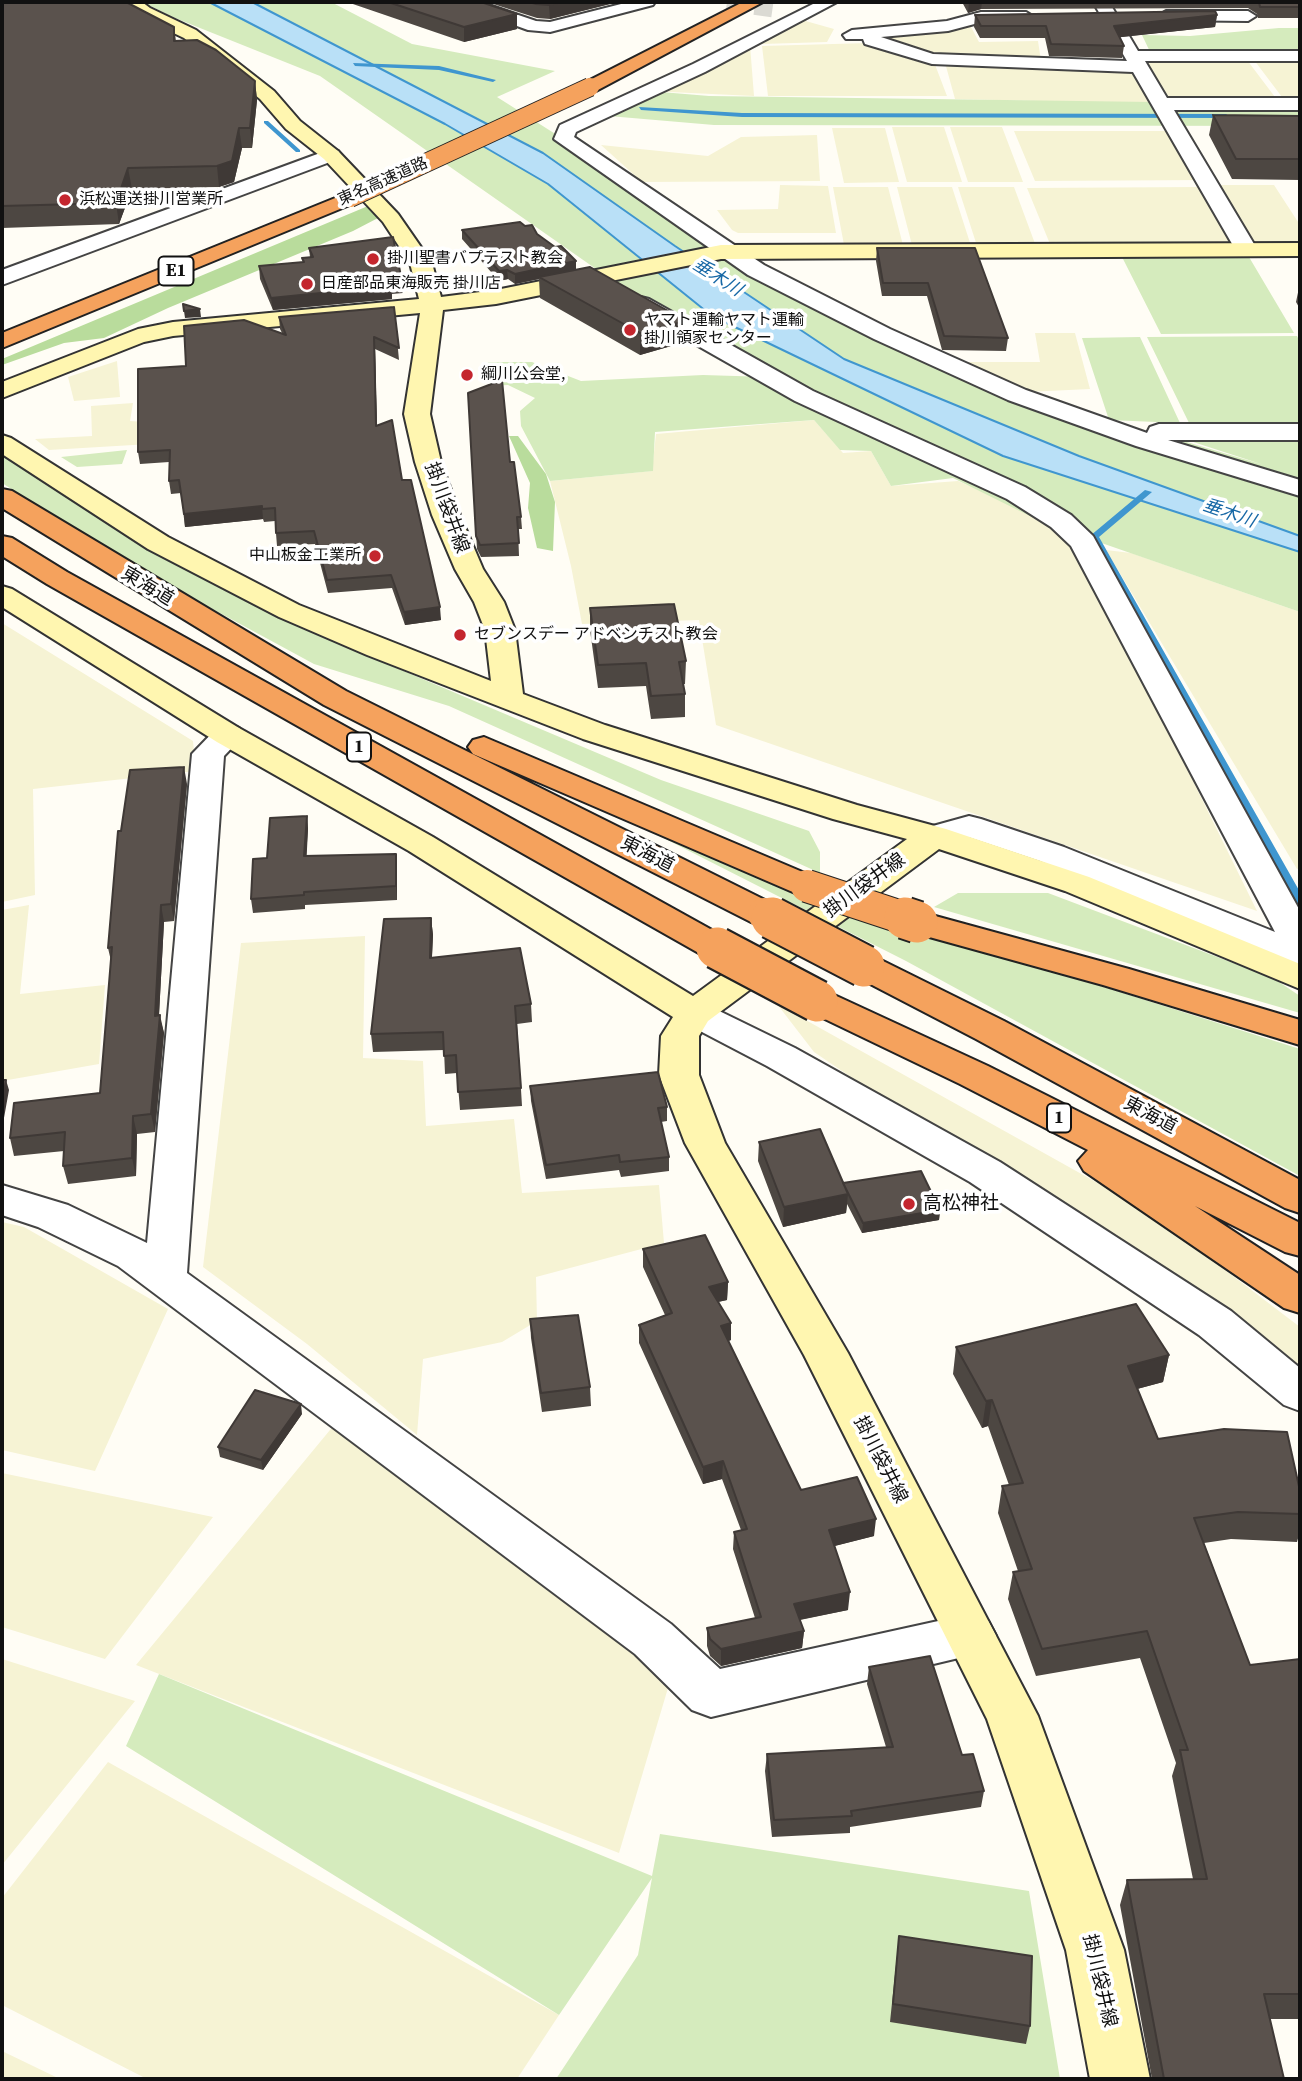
<!DOCTYPE html>
<meta charset="utf-8">
<style>
body{margin:0}
#map{position:relative;width:1302px;height:2081px;overflow:hidden;background:#fffdf5;font-family:"Source Serif 4",serif}
canvas{display:block}
.frame{position:absolute;inset:0;border:4px solid #111;pointer-events:none}
</style>
<div id="map">
<canvas width="1302" height="2081"></canvas>
<div class="frame"></div>
</div>
<script>
const g = document.querySelector('canvas').getContext('2d');
g.lineJoin = 'round';
function fill(path, color) {
  g.fillStyle = color;
  g.fill(path, 'evenodd');
}
function poly(rows) {
  const path = new Path2D();
  for (const r of rows) {
    path.moveTo(r[0], r[1]);
    for (let i = 2; i < r.length; i += 2) path.lineTo(r[i], r[i + 1]);
  }
  return path;
}
function strokePath(path, color, width, dash) {
  g.strokeStyle = color;
  g.lineWidth = width;
  g.lineCap = dash ? 'butt' : 'round';
  g.setLineDash(dash || []);
  g.stroke(path);
}
function label(font, color, halo, rows, align = 'center') {
  g.font = font + ' "Source Serif 4","Noto Sans JP",serif';
  g.lineWidth = 7;
  g.setLineDash([]);
  g.textBaseline = 'middle';
  g.strokeStyle = halo;
  g.fillStyle = color;
  for (const [text, x, y, turn = 0] of rows) {
    g.save();
    g.translate(x, y);
    g.rotate((+turn || 0) * Math.PI / 180);
    g.textAlign = isNaN(turn) ? turn : align;
    if (halo) g.strokeText(text, 0, 0);
    g.fillText(text, 0, 0);
    g.restore();
  }
}
const farmland = poly([
 [795,18,834,29,827,42,762,44,759,36],
 [971,27,979,42,1038,41,1041,61,941,57,872,37],
 [869,43,934,62,947,96,768,96,762,46],
 [750,45,754,96,649,91],
 [944,59,1140,67,1161,104,955,99],
 [1145,60,1247,60,1278,101,1171,101],
 [1254,60,1300,60,1300,101,1285,101],
 [892,127,944,127,962,182,907,182],
 [950,127,1002,127,1023,182,968,182],
 [832,128,885,128,899,182,844,183],
 [1014,131,1176,131,1206,180,1035,181],
 [817,135,820,181,642,182,601,145,708,156,741,137],
 [780,185,828,186,836,233,738,233,732,230,717,210,778,209],
 [1219,185,1274,185,1300,225,1300,246,1256,246],
 [833,187,888,187,904,249,845,250],
 [897,187,952,187,972,249,913,249],
 [958,187,1014,187,1037,249,978,249],
 [1199,187,1232,243,1050,244,1027,188],
 [1035,333,1075,333,1090,389,1026,392,966,362,1040,362],
 [117,361,120,397,74,401,68,377],
 [133,403,130,421,146,422,150,444,49,450,35,439,92,436,91,406],
 [814,420,843,453,871,451,891,486,958,481,1070,531,1257,911,716,725,699,620,582,624,571,566,550,481,652,471,656,434],
 [1106,550,1131,553,1300,612,1300,868,1297,869],
 [2,623,193,741,196,771,33,789,35,895,2,902],
 [29,905,20,994,105,985,99,1064,2,1081,2,910],
 [365,936,363,1058,423,1061,426,1126,514,1119,522,1193,659,1185,664,1243,536,1277,537,1321,502,1342,423,1359,417,1435,307,1344,203,1267,241,943],
 [777,1004,1146,1210,1300,1327,1300,1406,1205,1317,814,1052],
 [2,1222,24,1227,168,1309,95,1471,2,1450],
 [344,1413,676,1661,619,1853,136,1665],
 [2,1473,213,1517,105,1659,2,1627],
 [2,1659,135,1701,2,1865],
 [108,1762,559,2015,517,2079,147,2079,2,2005,2,1898],
 [2,2051,60,2079,2,2079]
]);
const green = poly([
 [142,2,331,2,412,44,555,71,497,97,819,301,1118,435,1170,437,1264,465,1184,439,1300,439,1300,612,1044,523,953,478,891,486,871,451,840,450,814,420,655,432,653,471,550,481,521,426,520,411,535,398,508,385,490,386,488,362,532,362,581,381,703,375,768,377,669,320,320,76,175,18],
 [1279,28,1300,28,1300,56,1152,56,1142,35,1190,36],
 [649,91,709,96,1300,104,1300,126,714,125,597,115],
 [1122,257,1249,257,1294,333,1161,334],
 [1297,336,1300,342,1300,424,1190,425,1147,337],
 [1140,337,1180,423,1109,420,1082,338],
 [127,450,122,464,77,467,61,457],
 [2,453,179,566,288,622,661,780,809,831,820,852,820,873,449,706,314,664,135,567,2,483],
 [557,784,1022,961,1300,1049,1300,1176,906,961],
 [958,893,1048,893,1273,978,1300,996,1300,1013,934,907],
 [159,1674,652,1876,660,1834,1029,1891,1060,2079,556,2079,638,1955,652,1878,559,2015,126,1746]
]);
const forest = poly([
 [368,206,378,218,353,231,168,308,104,338,64,343,2,365,2,359],
 [509,436,518,436,546,474,555,502,553,551,537,548,528,508,530,483]
]);
const water = poly([
 [209,2,252,2,543,153,675,246,844,359,1079,456,1300,536,1300,552,1003,456,712,316,548,184,445,124,209,2]
]);
const stream = poly([
 [353,63,439,66,496,80,493,82,439,70,355,66,353,63],
 [639,107,742,113,1226,114,1229,116,1226,118,742,117,641,110,639,107],
 [264,121,268,121,300,150,300,152,296,152,264,123,264,121],
 [1145,490,1152,492,1099,537,1300,892,1300,905,1294,902,1090,536,1145,490]
]);
const streetTunnel = poly([
 [727,2,777,9]
]);
const street = poly([
 [457,2,480,2,536,21,550,22,629,2,655,2,653,5,550,32,528,30,459,5,457,2],
 [817,2,837,2,705,72,576,132,574,137,764,265,890,329,1026,390,1147,433,1150,427,1159,424,1300,424,1300,440,1168,440,1300,480,1300,496,1136,446,1008,400,874,339,748,275,554,139,560,125,693,64,817,2],
 [1093,2,1109,2,1138,51,1300,51,1300,61,1145,61,1167,98,1300,98,1300,110,1174,110,1257,249,1254,254,1238,254,1235,249,1133,72,932,64,865,44,863,39,846,39,843,35,852,30,947,21,981,12,1026,12,1034,17,1032,21,982,22,948,31,881,37,933,54,1127,61,1093,2],
 [1166,11,1248,11,1256,16,1248,21,1160,20,1158,16,1166,11],
 [331,149,338,151,341,155,338,159,2,285,2,270,331,149],
 [641,297,649,299,813,391,1025,487,1071,515,1093,536,1300,911,1300,966,1040,861,968,837,934,846,922,843,917,836,922,829,969,816,981,819,1064,847,1275,932,1071,546,1051,527,1007,499,795,401,633,309,630,304,633,299,641,297],
 [228,725,239,728,244,735,224,756,187,1273,671,1624,720,1669,970,1614,988,1621,996,1636,988,1651,711,1717,692,1710,635,1654,118,1266,38,1227,2,1215,2,1185,68,1205,147,1243,192,754,217,728,228,725],
 [694,1001,707,1005,795,1048,1000,1162,1231,1311,1300,1368,1300,1411,1284,1405,1199,1335,970,1182,767,1066,681,1021,675,1013,681,1005,694,1001]
]);
const secondary = poly([
 [124,2,142,2,150,8,196,30,274,91,300,121,338,151,398,214,432,263,441,297,496,290,721,245,1300,243,1300,256,721,259,496,304,443,310,430,414,441,462,460,515,483,569,504,602,515,630,523,694,605,725,857,805,946,829,1089,877,1300,964,1300,989,1065,891,939,849,708,1021,699,1036,699,1075,725,1143,848,1353,1038,1716,1124,1950,1150,2079,1090,2079,1066,1950,987,1719,804,1355,685,1143,659,1075,661,1036,673,1017,409,851,217,742,2,607,2,586,12,589,239,728,433,837,693,996,907,839,833,819,583,739,367,655,279,617,148,549,2,454,2,435,11,438,168,537,299,605,491,681,485,630,474,602,455,569,432,515,415,462,404,414,420,313,173,336,144,342,2,398,2,382,138,329,173,322,419,299,410,263,383,222,324,159,286,129,260,99,184,38,138,16,124,2]
]);
const highway = poly([
 [743,2,763,2,596,91,584,91,581,87,584,83,743,2],
 [350,192,357,194,360,198,357,202,2,348,2,333,350,192],
 [2,489,12,491,346,691,777,906,782,914,777,922,764,925,751,922,324,705,2,508,2,489],
 [2,536,12,538,67,572,730,940,735,948,730,956,717,959,704,956,47,584,2,556,2,536],
 [484,737,819,879,825,886,819,893,807,897,795,893,473,754,468,747,473,740,484,737],
 [917,911,1129,969,1300,1020,1300,1045,1103,985,904,930,899,922,904,914,917,911],
 [864,955,877,958,1004,1021,1300,1180,1300,1213,1285,1208,976,1039,851,974,846,966,851,958,864,955],
 [817,989,830,993,988,1066,1300,1223,1300,1256,1285,1252,1195,1206,1300,1275,1300,1313,1284,1308,1084,1171,1078,1161,1088,1150,960,1084,804,1009,798,1001,804,993,817,989]
]);
const highwayBridgeFar2 = poly([
 [350,198,590,87]
]);
const highwayBridgeFar1 = poly([
 [807,886,910,920],
 [764,914,775,920]
]);
const highwayBridge = poly([
 [772,918,864,966],
 [905,918,917,922],
 [717,948,817,1001]
]);
const wall = poly([
 [2,2,174,27,176,41,255,81,257,100,252,148,242,148,234,182,219,187,132,189,119,224,2,228],
 [347,2,481,2,517,14,517,29,464,42],
 [487,2,618,2,550,19,537,18],
 [962,2,1300,2,1300,18,1258,18,1257,14,1248,8,981,9,968,13],
 [975,15,1217,15,1215,27,1120,37,1124,46,1122,58,1049,56,1045,38,980,38,974,27],
 [1213,115,1300,116,1300,180,1232,179,1209,135],
 [462,230,537,234,576,270,685,342,640,355,540,298,539,279,515,284,508,279,499,281,462,239],
 [309,248,402,281,403,293,392,294,392,299,273,310,260,279,259,266,303,262,302,258,310,257],
 [877,248,1008,338,1006,351,942,350,927,296,882,296,876,261],
 [1300,283,1300,309,1296,302],
 [394,307,399,360,375,349,377,426,402,480,441,620,405,625,392,588,328,593,315,544,277,546,275,521,264,522,263,519,185,527,181,493,171,494,169,481,169,462,140,464,138,452,186,366,282,333,280,329,279,317],
 [468,393,510,462,521,517,522,529,518,529,519,556,481,557,477,549],
 [590,608,686,661,685,684,683,684,685,694,685,717,651,719,646,686,598,688,590,630],
 [187,784,174,921,164,922,159,1015,164,1033,155,1132,137,1134,136,1176,68,1184,63,1166,64,1151,14,1156,10,1138,100,1093,111,961,108,948,121,831],
 [307,816,308,829,306,856,396,854,397,867,397,900,305,905,305,909,253,913,251,899,267,858],
 [431,918,433,935,432,957,531,1004,532,1022,517,1024,522,1106,460,1110,457,1073,445,1074,444,1050,373,1052,371,1034],
 [530,1086,667,1107,667,1121,661,1122,669,1157,669,1171,621,1177,619,1170,546,1179,531,1101],
 [759,1142,843,1183,940,1210,939,1220,862,1233,847,1204,846,1213,783,1227,758,1161],
 [643,1249,728,1282,727,1300,718,1302,731,1323,731,1340,728,1341,801,1490,874,1536,834,1546,848,1610,800,1620,804,1631,802,1648,721,1666,710,1656,707,1646,707,1628,755,1618,733,1549,734,1532,741,1530,722,1479,703,1484,639,1343,639,1325,665,1315,643,1267],
 [530,1319,590,1387,591,1406,542,1412,531,1338],
 [956,1347,1169,1355,1163,1382,1137,1389,1158,1439,1300,1491,1300,1531,1297,1542,1231,1539,1204,1543,1250,1665,1300,1659,1300,2019,1270,2019,1284,2079,1152,2079,1120,1905,1127,1880,1193,1879,1172,1776,1176,1763,1140,1658,1036,1676,1008,1599,1013,1572,1018,1571,998,1513,1002,1486,1009,1485,988,1426,982,1428,953,1374],
 [302,1414,263,1470,220,1457,218,1447],
 [869,1667,984,1791,981,1807,850,1827,850,1833,772,1837,765,1771,767,1754,886,1747,867,1684],
 [899,1936,1030,2026,1026,2044,890,2022]
]);
const shadedWall = poly([
 [562,2,618,2,550,19,549,5],
 [969,2,982,2,981,9,968,13],
 [517,14,517,29,464,42,464,27],
 [1217,15,1215,27,1113,38,1114,26],
 [255,81,257,100,252,148,250,128],
 [239,128,242,148,234,182,219,187,217,166],
 [128,168,132,189,119,224,116,203],
 [576,261,576,271,539,277,539,279,515,284,515,274],
 [507,270,508,279,499,281,499,271],
 [391,286,392,299,273,310,271,298],
 [200,309,201,317,185,318,184,311],
 [686,321,685,342,640,355,640,333],
 [374,337,375,349,377,439,376,426],
 [262,506,263,519,185,527,184,514],
 [440,607,441,620,405,625,404,612],
 [184,767,187,784,174,921,171,904],
 [307,816,308,829,306,869,304,856],
 [396,854,397,867,397,900,396,886],
 [161,905,164,922,158,1033,155,1016],
 [431,918,433,935,431,975,430,958],
 [160,1015,164,1033,155,1132,151,1114],
 [6,1080,9,1090,2,1129,2,1105],
 [133,1116,137,1134,136,1176,132,1158],
 [848,1194,846,1213,783,1227,784,1207],
 [940,1210,939,1220,862,1233,863,1223],
 [728,1282,727,1300,708,1304,709,1287],
 [731,1323,731,1340,721,1344,721,1326],
 [1169,1355,1163,1382,1122,1393,1128,1366],
 [992,1400,988,1426,982,1428,986,1401],
 [301,1404,302,1414,263,1470,261,1460],
 [723,1461,722,1479,703,1484,703,1467],
 [876,1519,874,1536,827,1548,829,1530],
 [850,1592,848,1610,793,1621,794,1604],
 [804,1631,802,1648,721,1666,721,1649]
]);
const building = poly([
 [2,2,126,2,174,27,174,41,197,40,216,50,255,81,250,128,239,128,232,161,217,166,128,168,116,203,2,206,2,2],
 [388,2,481,2,517,14,464,27,388,2],
 [529,2,562,2,549,5,536,4,529,2],
 [1258,2,1300,2,1300,7,1260,7,1259,2,1258,2],
 [1215,11,1217,15,1114,26,1124,46,1051,44,1046,26,981,26,975,15,1215,11],
 [1213,115,1300,116,1300,159,1236,159,1213,115],
 [520,222,525,226,532,225,537,234,555,247,561,246,576,261,515,274,507,270,499,271,462,230,520,222],
 [393,237,402,281,391,282,391,286,271,298,259,266,304,262,302,258,313,257,309,248,393,237],
 [877,248,975,248,1008,338,944,336,928,283,883,283,877,248],
 [590,267,686,321,640,333,539,277,590,267],
 [183,304,200,309,184,311,183,304],
 [394,307,399,348,374,337,376,426,392,420,402,480,411,480,440,607,404,612,391,575,327,580,314,531,276,533,275,508,262,509,262,506,184,514,179,480,169,481,170,450,138,452,138,369,186,366,184,326,244,320,286,335,279,317,394,307],
 [502,380,510,462,514,462,521,517,517,517,519,543,480,545,476,536,468,393,502,380],
 [674,604,686,661,679,662,685,694,651,696,646,663,598,665,590,608,674,604],
 [184,767,171,904,161,905,155,1016,160,1015,151,1114,133,1116,132,1158,63,1166,65,1132,10,1138,14,1103,100,1093,112,947,108,948,118,831,121,831,130,770,184,767],
 [307,816,304,856,396,854,396,886,304,892,304,895,251,899,253,859,267,858,270,818,307,816],
 [431,918,430,958,520,948,531,1004,515,1006,521,1088,458,1092,456,1055,444,1056,443,1032,371,1034,384,919,431,918],
 [658,1072,667,1107,658,1108,669,1157,620,1162,619,1155,546,1165,530,1086,658,1072],
 [2,1080,6,1080,2,1105,2,1080],
 [820,1129,848,1194,784,1207,759,1142,820,1129],
 [921,1171,940,1210,863,1223,843,1183,921,1171],
 [705,1235,728,1282,709,1287,731,1323,721,1326,801,1490,857,1477,876,1519,829,1530,850,1592,794,1604,804,1631,721,1649,710,1639,707,1628,761,1617,734,1532,747,1529,723,1461,703,1467,639,1325,672,1313,643,1249,705,1235],
 [1136,1304,1169,1355,1128,1366,1158,1439,1224,1429,1287,1432,1300,1491,1300,1514,1238,1512,1194,1518,1250,1665,1300,1659,1300,1994,1264,1994,1284,2079,1164,2079,1127,1880,1207,1879,1180,1750,1188,1750,1147,1631,1042,1649,1013,1572,1032,1569,1002,1486,1023,1483,992,1400,986,1401,956,1347,1136,1304],
 [578,1315,590,1387,541,1393,530,1319,578,1315],
 [255,1390,301,1404,261,1460,218,1447,255,1390],
 [930,1656,962,1755,973,1754,984,1791,851,1811,852,1816,774,1820,767,1754,893,1747,869,1667,930,1656],
 [899,1936,1032,1956,1030,2026,893,2004,899,1936]
]);
const markers = [
 [65,200,7,"#c4262e"],
 [373,259,7,"#c4262e"],
 [307,284,7,"#c4262e"],
 [630,330,7,"#c4262e"],
 [467,375,7,"#c4262e"],
 [375,556,7,"#c4262e"],
 [460,635,7,"#c4262e"],
 [909,1204,7,"#c4262e"]
];
const farStreetnames = [
 ["東名高速道路",383,182,-24]
];
const farPoinames = [
 ["浜松運送掛川営業所",79,200],
 ["掛川聖書バプテスト教会",387,259],
 ["日産部品東海販売 掛川店",321,284],
 ["ヤマト運輸ヤマト運輸",644,321],
 ["掛川領家センター",644,339],
 ["綱川公会堂,",481,375],
 ["中山板金工業所",361,556,"right"],
 ["セブンスデー アドベンチスト教会",474,635]
];
const shields = [
 [176,271,35],
 [359,747,24],
 [1059,1118,24]
];
const shieldNames = [
 ["E1",176,271],
 ["1",359,747],
 ["1",1059,1118]
];
const farWaternames = [
 ["垂木川",717,278,32],
 ["垂木川",1229,514,19]
];
const streetNames = [
 ["掛川袋井線",446,508,70],
 ["東海道",147,587,31],
 ["東海道",647,855,27],
 ["掛川袋井線",865,886,-36],
 ["東海道",1150,1116,28],
 ["掛川袋井線",880,1460,63],
 ["掛川袋井線",1099,1981,77]
];
const poiNames = [
 ["高松神社",923,1204]
];
fill(farmland, '#f6f3d4');
fill(green, '#d5ebbd');
fill(forest, '#b9dc9c');
fill(water, '#b9e0f7');
strokePath(water, '#3f96cf', 2);
fill(stream, '#3f96cf');
strokePath(streetTunnel, '#dbdad3', 18, [18, 10]);
strokePath(street, '#444', 4);
strokePath(secondary, '#333', 4);
strokePath(highway, '#222', 4);
fill(street, '#fff');
fill(secondary, '#fff6b0');
fill(highway, '#f5a25d');
strokePath(highwayBridgeFar2, '#222', 20, []);
strokePath(highwayBridgeFar1, '#222', 34, []);
strokePath(highwayBridge, '#222', 45, []);
strokePath(highwayBridgeFar2, '#f5a25d', 18);
strokePath(highwayBridgeFar1, '#f5a25d', 32);
strokePath(highwayBridge, '#f5a25d', 41);
fill(wall, '#4d4742');
fill(shadedWall, '#3f3936');
fill(building, '#5a524d');
strokePath(building, '#3f3936', 2);
for (const [x, y, r, color] of markers) {
  const dot = new Path2D();
  dot.arc(x, y, r, 0, 2 * Math.PI);
  g.fillStyle = color;
  g.fill(dot);
  strokePath(dot, '#fff', 2.5);
}
label('16px', '#111', '#fff', farStreetnames);
label('16px', '#111', '#fff', farPoinames, 'left');
for (const [x, y, w] of shields) {
  const box = new Path2D();
  box.roundRect(x - w / 2, y - 14.5, w, 29, 5);
  g.fillStyle = '#fff';
  g.fill(box);
  strokePath(box, '#111', 2);
}
label('bold 18px', '#111', null, shieldNames);
label('italic 18px', '#1768a6', '#fff', farWaternames);
label('19px', '#111', '#fff', streetNames);
label('19px', '#111', '#fff', poiNames, 'left');
</script>
